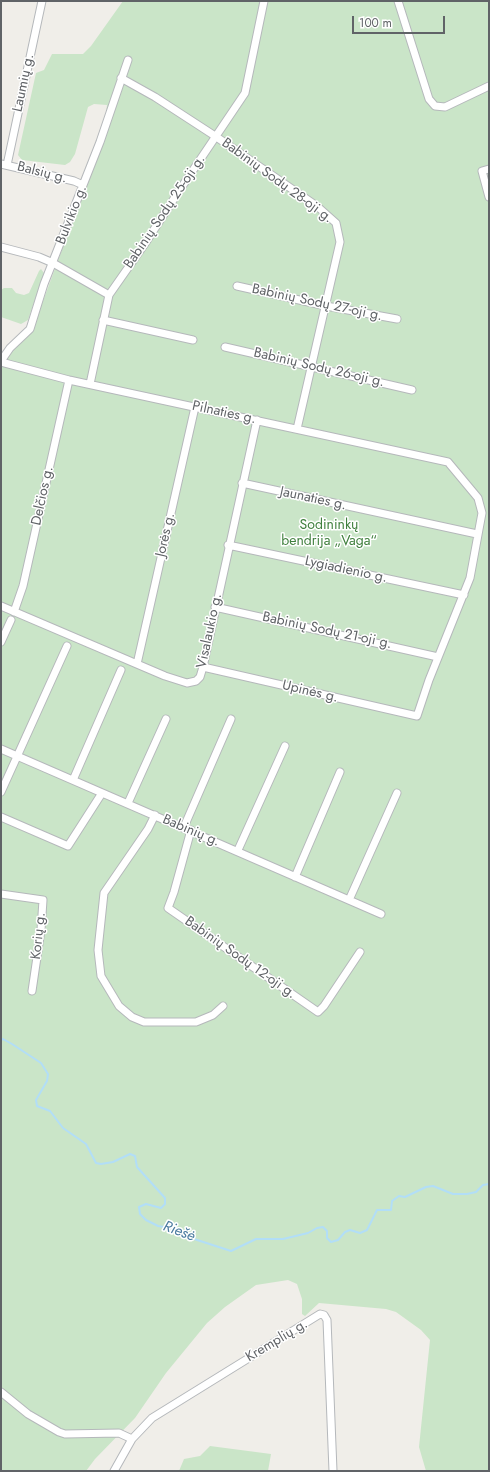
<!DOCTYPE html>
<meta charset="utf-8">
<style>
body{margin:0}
#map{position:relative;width:490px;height:1472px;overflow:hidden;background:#f0eee9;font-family:Jost,sans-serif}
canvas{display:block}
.frame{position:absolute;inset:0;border:2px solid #606367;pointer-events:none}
.scale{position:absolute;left:352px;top:16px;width:93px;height:18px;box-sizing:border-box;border:2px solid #606367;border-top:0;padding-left:5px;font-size:12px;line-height:14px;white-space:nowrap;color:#606367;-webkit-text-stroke:3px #fff;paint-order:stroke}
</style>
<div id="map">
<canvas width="490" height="1472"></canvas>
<div class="frame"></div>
<div class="scale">100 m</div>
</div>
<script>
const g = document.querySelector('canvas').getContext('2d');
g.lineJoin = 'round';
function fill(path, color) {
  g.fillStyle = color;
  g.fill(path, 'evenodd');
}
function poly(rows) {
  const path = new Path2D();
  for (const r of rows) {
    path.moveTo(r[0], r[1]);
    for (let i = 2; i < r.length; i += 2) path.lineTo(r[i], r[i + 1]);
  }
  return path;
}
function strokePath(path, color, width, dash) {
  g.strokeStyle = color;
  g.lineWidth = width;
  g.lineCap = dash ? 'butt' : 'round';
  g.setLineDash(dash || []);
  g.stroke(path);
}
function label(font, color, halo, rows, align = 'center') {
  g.font = font + ' Jost,sans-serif';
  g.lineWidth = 3;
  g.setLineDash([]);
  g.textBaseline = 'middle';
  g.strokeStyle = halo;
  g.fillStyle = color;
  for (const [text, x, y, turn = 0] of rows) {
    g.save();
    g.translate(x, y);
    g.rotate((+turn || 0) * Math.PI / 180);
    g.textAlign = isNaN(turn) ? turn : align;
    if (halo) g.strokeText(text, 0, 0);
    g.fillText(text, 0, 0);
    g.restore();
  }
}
const green = poly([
 [123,1,489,1,489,1471,426,1471,419,1447,430,1340,421,1330,396,1312,386,1309,319,1303,305,1316,302,1314,302,1299,297,1284,288,1280,256,1285,225,1307,207,1323,166,1373,135,1418,95,1459,86,1471,1,1471,1,371,4,359,33,328,103,139,107,105,94,104,88,107,75,154,70,162,65,165,22,160,18,155,36,73,44,70,52,54,83,54,91,46],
 [41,269,44,273,28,320,21,324,1,317,1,290,4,288,12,288,16,293,24,295,29,293,39,271],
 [210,1446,271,1454,268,1471,179,1471,184,1459,200,1456]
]);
const stream = poly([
 [1,1040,3,1039,12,1044,41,1063,48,1074,47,1081,36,1100,37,1106,50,1111,63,1128,86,1144,96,1163,101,1164,113,1162,130,1154,135,1156,137,1167,165,1198,165,1204,161,1208,146,1204,139,1207,140,1214,146,1220,158,1226,170,1228,191,1238,231,1251,256,1239,283,1239,308,1233,317,1228,323,1227,327,1231,327,1238,331,1242,338,1240,345,1232,350,1230,360,1233,367,1230,377,1210,391,1210,392,1201,399,1196,405,1197,426,1187,433,1186,453,1194,467,1194,476,1192,483,1185,489,1184]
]);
const street = poly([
 [398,1,429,99,435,106,445,107,489,86],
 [121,78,155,97,215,136,318,207,336,223,340,242,297,429],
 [1,164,74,181,83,185],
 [7,165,42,1],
 [489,169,482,171,489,197],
 [1,247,39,257,53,263,109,295],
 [237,286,326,306,397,319],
 [103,320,193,340],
 [225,347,412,390],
 [1,361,10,348,30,329,44,284,100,142,128,60],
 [1,362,69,380,448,462,478,498,482,513,470,578,429,680,417,716,203,667],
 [90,384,109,295,144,245,179,191,245,93,264,1],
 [242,483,477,534],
 [228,545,464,595],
 [1,606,165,676,187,683,196,681,200,677,203,667,257,420],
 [215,607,438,657],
 [14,612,23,586,69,380],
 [1,642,11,620],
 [137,664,195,407],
 [1,749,381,914],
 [73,780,121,670],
 [1,792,67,646],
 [128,803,166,719],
 [155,815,148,829,104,893,98,950,101,976,119,1006,132,1017,144,1022,196,1022,213,1015,223,1006],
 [1,817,68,846,102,793],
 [184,827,231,719],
 [191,830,174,892,168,908,318,1012,324,1006,360,952],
 [238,850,285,746],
 [295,877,340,772],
 [1,894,43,900,41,930,32,991],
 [349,900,397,793],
 [1,1392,28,1414,59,1432,65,1434,119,1433,132,1439],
 [114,1471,132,1439,152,1418,320,1314,324,1315,327,1320,333,1471]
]);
const streetNames = [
 ["Laumių g.",24,83,-78],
 ["Balsių g.",42,173,14],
 ["Babinių Sodų 28-oji g.",277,181,36],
 ["Babinių Sodų 25-oji g.",165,212,-56],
 ["Bulvikio g.",72,215,-69],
 ["Babinių Sodų 27-oji g.",317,303,12],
 ["Babinių Sodų 26-oji g.",319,368,13],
 ["Pilnaties g.",224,413,12],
 ["Delčios g.",43,496,-78],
 ["Jaunaties g.",313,499,12],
 ["Jorės g.",166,535,-77],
 ["Lygiadienio g.",346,570,12],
 ["Visalaukio g.",210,631,-78],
 ["Babinių Sodų 21-oji g.",327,631,12],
 ["Upinės g.",310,692,13],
 ["Babinių g.",191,831,23],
 ["Korių g.",39,936,-84],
 ["Babinių Sodų 12-oji g.",240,958,35],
 ["Kremplių g.",277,1341,-31]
];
const parkNames = [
 ["Sodininkų",329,526],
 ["bendrija „Vaga“",329,542]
];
const waterNames = [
 ["Riešė",179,1232,20]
];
fill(green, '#cae5c8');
strokePath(stream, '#b2def7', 2);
strokePath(street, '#b5b8bb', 9);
strokePath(street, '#fff', 7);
label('14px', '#606367', '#fff', streetNames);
label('14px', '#40803e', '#fff', parkNames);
label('italic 15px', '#4b7ba0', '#fff', waterNames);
</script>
